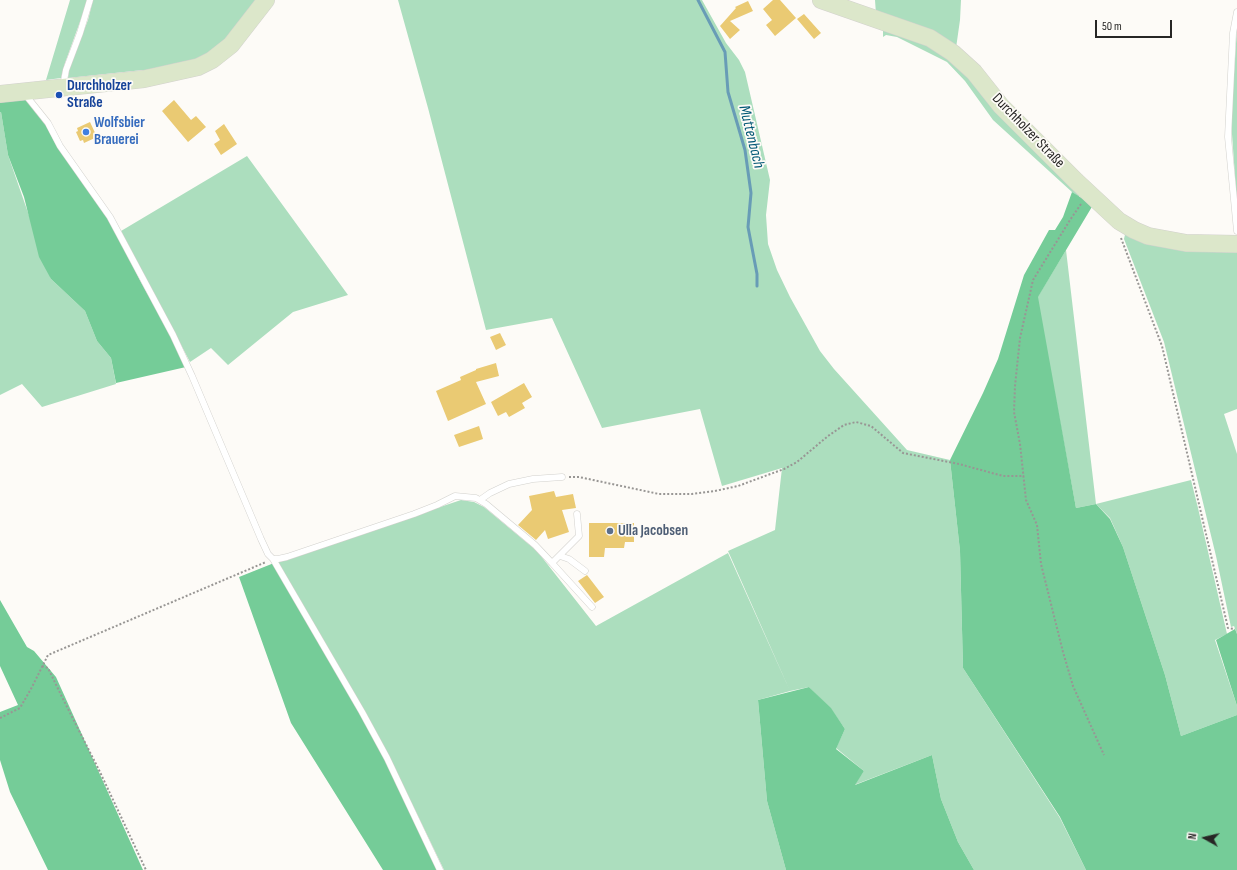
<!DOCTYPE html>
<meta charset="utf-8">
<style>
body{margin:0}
#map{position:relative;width:1237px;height:870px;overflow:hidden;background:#fdfbf7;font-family:"Sofia Sans Condensed",sans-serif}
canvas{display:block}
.north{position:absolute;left:1185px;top:818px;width:40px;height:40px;-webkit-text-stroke:3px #fdfbf7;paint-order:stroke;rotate:278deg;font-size:11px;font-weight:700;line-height:16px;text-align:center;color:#272625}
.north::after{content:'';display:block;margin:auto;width:14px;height:18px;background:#272625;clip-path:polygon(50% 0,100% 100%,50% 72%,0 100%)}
.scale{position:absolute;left:1095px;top:20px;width:77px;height:18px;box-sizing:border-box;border:2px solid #272625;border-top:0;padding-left:5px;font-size:12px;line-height:14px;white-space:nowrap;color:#272625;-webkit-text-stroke:3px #fdfbf7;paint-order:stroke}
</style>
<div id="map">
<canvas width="1237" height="870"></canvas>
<div class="north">N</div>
<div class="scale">50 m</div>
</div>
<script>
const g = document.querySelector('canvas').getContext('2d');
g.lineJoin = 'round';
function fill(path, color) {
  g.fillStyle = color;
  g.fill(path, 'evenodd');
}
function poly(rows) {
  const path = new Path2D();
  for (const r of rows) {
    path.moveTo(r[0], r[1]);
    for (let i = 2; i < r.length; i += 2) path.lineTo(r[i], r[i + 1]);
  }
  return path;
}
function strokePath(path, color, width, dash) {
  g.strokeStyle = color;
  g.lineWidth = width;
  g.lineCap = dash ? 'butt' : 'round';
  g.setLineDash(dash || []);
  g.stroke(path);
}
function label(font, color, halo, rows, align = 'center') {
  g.font = font + ' "Sofia Sans Condensed",sans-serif';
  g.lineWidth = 3.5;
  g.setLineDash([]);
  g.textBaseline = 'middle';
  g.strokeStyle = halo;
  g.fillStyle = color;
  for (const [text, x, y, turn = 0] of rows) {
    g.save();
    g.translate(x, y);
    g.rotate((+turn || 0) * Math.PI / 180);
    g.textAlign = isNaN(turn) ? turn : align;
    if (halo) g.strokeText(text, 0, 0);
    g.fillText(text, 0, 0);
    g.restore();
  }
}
const green = poly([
 [70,0,87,0,85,8,65,63,61,78,46,80],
 [93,0,257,0,223,44,209,53,192,61,143,72,143,70,68,78,69,68,88,20],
 [398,0,702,0,726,43,739,60,745,72,770,180,766,215,768,244,777,270,790,297,820,351,834,369,907,450,950,460,960,551,963,668,1060,818,1086,870,974,870,958,842,941,799,932,755,854,785,864,771,836,748,845,729,831,709,809,687,790,691,728,551,775,530,782,468,722,486,700,409,602,428,552,318,486,330,428,108],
 [875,0,961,0,960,20,956,48,876,14],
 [1237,28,1237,205,1231,120],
 [883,29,901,32,954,59,1079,193,1079,197,1072,192,993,120,965,81,947,62,897,37,886,35,883,37],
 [0,112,1,112,8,155,51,279,85,311,97,341,111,358,116,384,42,407,22,384,0,395],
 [247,156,348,295,293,312,228,365,211,348,190,362,121,231],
 [1126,230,1237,249,1237,409,1224,414,1237,454,1237,634,1234,626,1231,627,1216,556,1164,342,1124,239],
 [1066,250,1096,504,1191,480,1198,508,1227,634,1215,640,1237,706,1237,715,1181,736,1165,675,1123,547,1110,518,1096,504,1076,508,1037,298],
 [461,500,474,502,484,507,537,551,596,626,728,553,790,691,758,700,767,801,786,870,444,870,388,754,277,562]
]);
const forest = poly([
 [25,95,40,115,108,218,142,284,172,337,186,367,116,383,111,358,97,341,85,311,51,279,39,257,24,197,8,155,1,112,0,112,0,98],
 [1072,192,1093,205,1038,297,1076,508,1096,504,1110,519,1123,547,1165,675,1181,736,1237,715,1237,870,1086,870,1060,817,963,668,960,551,950,460,983,393,998,359,1024,275,1049,230,1055,230,1063,217],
 [274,563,322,647,384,757,438,870,383,870,291,723,239,577],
 [0,600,27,647,34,651,56,677,143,870,48,870,10,792,0,760,0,712,18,705,0,666],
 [1235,629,1237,634,1237,706,1216,640],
 [809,687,831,708,845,729,836,749,864,771,855,785,932,755,941,799,958,842,974,870,786,870,767,801,758,700]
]);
const stream = poly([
 [698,0,725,52,728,92,745,150,751,193,748,227,757,274,757,286]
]);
const building = poly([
 [773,0,780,0,796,18,775,36,766,25,772,20,763,9],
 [748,1,753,11,730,21,740,30,730,39,720,26,736,8,735,7],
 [804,14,821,33,814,39,797,19],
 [174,100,191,120,196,116,206,127,188,142,162,111],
 [90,122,97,137,84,143,83,140,80,141,76,132,78,131,77,128],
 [224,124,237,144,221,155,214,144,220,140,215,131],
 [500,333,506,345,496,350,490,337],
 [496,363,499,376,476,382,486,404,448,421,436,391,461,380,460,377,476,370,476,369],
 [524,383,532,397,522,403,525,408,509,417,506,412,498,416,491,402],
 [479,426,483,439,459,447,454,435],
 [554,491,556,497,573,494,576,508,562,510,569,532,548,539,545,530,536,540,518,525,532,510,529,496],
 [589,523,634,523,634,542,625,542,624,548,605,548,604,557,589,557],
 [587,575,604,597,595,603,578,581]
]);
const path = poly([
 [1081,204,1070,220,1033,280,1020,338,1015,386,1014,412,1020,444,1026,500,1037,525,1041,564,1063,652,1073,686,1104,755],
 [1121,238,1162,346,1228,628,1235,629],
 [569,477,579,477,659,494,692,494,715,491,738,486,784,469,797,462,828,436,844,425,856,422,871,426,903,453,959,464,1003,476,1024,476],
 [42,666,48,668,62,697,99,770,146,870],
 [0,718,20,708,32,687,48,655,266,562]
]);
const service = poly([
 [1237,12,1233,33,1228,137,1237,231],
 [63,86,66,70,80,33,90,0],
 [24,93,48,123,60,146,110,217,173,335,192,376,261,539,268,554,273,559,278,559,287,557,414,514,437,505,455,496,476,498,486,504,535,545,552,563,579,536,577,514],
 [480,500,490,493,509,484,533,479,562,477],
 [560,556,569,559,585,571],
 [273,559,362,712,387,758,440,870],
 [552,563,592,607]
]);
const secondary = poly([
 [821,0,930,38,953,53,974,72,1001,106,1076,181,1119,221,1134,230,1148,236,1186,243,1237,244],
 [0,94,144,79,198,67,212,60,231,45,266,0]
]);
const markers = [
 [59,95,4,"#1a4fb4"],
 [86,132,4,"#3f7fe0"],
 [610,531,4,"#5c6f8a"]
];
const transitNames = [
 ["Durchholzer",67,86],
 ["Straße",67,103]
];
const shopNames = [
 ["Wolfsbier",94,123],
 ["Brauerei",94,140]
];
const streetNames = [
 ["Durchholzer Straße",1028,131,46]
];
const serviceNames = [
 ["Ulla Jacobsen",618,531]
];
const waterNames = [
 ["Muttenbach",751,137,76]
];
fill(green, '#acdebe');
fill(forest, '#75cc98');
strokePath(stream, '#689cb6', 3);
fill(building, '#eaca73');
strokePath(service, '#d2d1cd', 7);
strokePath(secondary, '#d2d1cd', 18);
strokePath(path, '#989694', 2, [2, 2]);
strokePath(service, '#fff', 6);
strokePath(secondary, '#dce7ca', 17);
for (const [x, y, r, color] of markers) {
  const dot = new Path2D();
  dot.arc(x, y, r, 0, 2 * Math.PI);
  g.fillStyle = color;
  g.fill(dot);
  strokePath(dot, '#fdfbf7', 1.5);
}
label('bold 15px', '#164399', '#fdfbf7', transitNames, 'left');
label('bold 15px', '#366cbe', '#fdfbf7', shopNames, 'left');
label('15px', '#272625', '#fdfbf7', streetNames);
label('bold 15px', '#4e5e75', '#fdfbf7', serviceNames, 'left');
label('italic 16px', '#005775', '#fdfbf7', waterNames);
</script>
